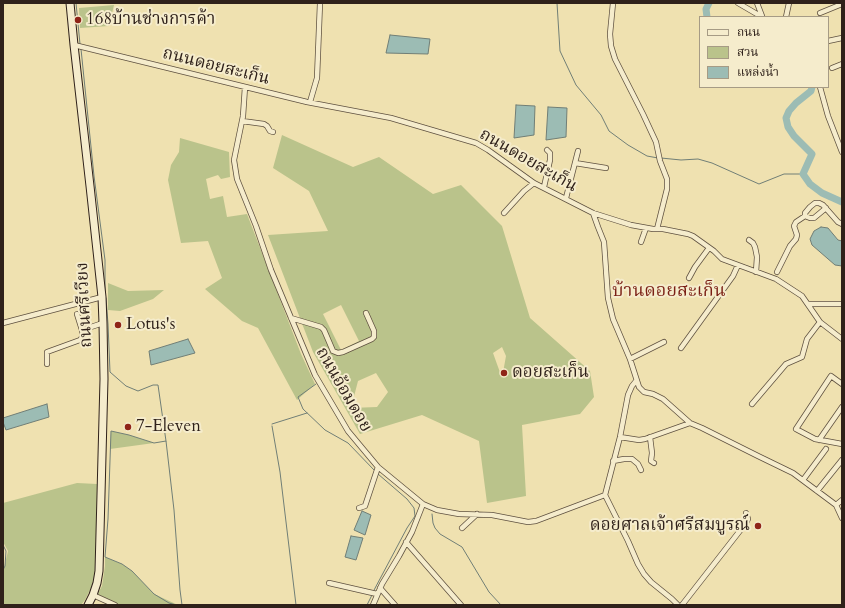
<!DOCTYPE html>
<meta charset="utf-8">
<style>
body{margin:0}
#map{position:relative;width:845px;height:608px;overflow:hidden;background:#efe1b0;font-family:Cardo,"Noto Serif Thai",serif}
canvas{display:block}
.frame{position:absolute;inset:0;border:4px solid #2f211a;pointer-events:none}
.legend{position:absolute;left:699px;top:16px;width:130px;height:72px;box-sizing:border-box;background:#f5eccc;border:1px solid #a69b85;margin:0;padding:5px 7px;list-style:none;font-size:12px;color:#2f211a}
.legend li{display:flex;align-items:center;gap:8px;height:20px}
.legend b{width:20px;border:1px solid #a69b85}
</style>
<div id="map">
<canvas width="845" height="608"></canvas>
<div class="frame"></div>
<ul class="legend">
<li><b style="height:5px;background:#f5eccc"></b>ถนน</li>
<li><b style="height:11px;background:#bac38b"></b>สวน</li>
<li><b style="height:11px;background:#9cbcb4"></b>แหล่งน้ำ</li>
</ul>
</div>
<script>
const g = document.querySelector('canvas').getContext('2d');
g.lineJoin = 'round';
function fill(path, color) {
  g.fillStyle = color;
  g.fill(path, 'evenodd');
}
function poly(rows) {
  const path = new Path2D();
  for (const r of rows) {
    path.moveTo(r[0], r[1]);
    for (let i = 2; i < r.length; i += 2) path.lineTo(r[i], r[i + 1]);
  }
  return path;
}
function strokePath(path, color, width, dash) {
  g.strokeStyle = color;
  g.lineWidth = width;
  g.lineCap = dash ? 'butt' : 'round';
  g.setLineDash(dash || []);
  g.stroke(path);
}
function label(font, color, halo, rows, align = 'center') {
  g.font = font + ' Cardo,"Noto Serif Thai",serif';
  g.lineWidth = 4;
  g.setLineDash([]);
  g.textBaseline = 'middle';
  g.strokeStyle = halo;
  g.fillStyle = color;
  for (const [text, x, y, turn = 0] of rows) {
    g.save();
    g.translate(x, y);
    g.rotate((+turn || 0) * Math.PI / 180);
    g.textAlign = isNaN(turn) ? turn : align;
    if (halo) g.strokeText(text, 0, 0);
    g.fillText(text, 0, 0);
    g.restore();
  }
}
const green = poly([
 [114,5,109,26,80,28,79,8],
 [282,135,353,167,379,157,433,194,461,185,502,226,530,318,590,371,594,397,580,414,522,425,526,496,487,503,479,441,422,415,360,434,313,352,268,235,328,231,309,191,273,168],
 [341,305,359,341,341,350,323,314],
 [502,347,506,356,502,378,493,353],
 [376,373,388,392,377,407,351,408,358,381],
 [180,138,229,152,230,177,221,179,218,175,206,179,210,199,223,196,227,217,247,214,301,354,315,384,297,400,258,328,242,321,205,289,222,278,208,241,181,243,168,180,171,165,179,152],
 [108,283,128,291,164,290,153,299,120,311,108,310],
 [111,431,129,435,154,443,110,449],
 [77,483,97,484,95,576,91,588,85,600,81,605,3,605,3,572,8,551,3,542,3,503],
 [105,557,122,564,132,571,154,594,178,605,119,605,97,595,102,586,105,566]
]);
const water = poly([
 [390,35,430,39,428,54,386,53,390,35],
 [516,105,535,106,534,135,514,138,516,105],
 [548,107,567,108,566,137,546,140,548,107],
 [821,227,828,228,838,240,842,241,842,266,835,265,812,245,810,239,814,231,821,227],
 [188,339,195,353,151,365,149,351,188,339],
 [47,404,49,417,6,430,3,422,3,418,47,404],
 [362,511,371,515,365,535,354,530,362,511],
 [351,536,363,538,356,560,345,557,351,536]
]);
const stream = poly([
 [76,3,80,44],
 [557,3,560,51,576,85,601,115,609,131,628,145,647,156,658,158],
 [81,49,94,176,105,260,105,295],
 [661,158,681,160,698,159,712,163,759,184,784,174,803,174],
 [106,298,108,324,110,372,126,386,138,391,153,385,158,385,166,441],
 [316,384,298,397,303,409,325,430,348,443,375,471],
 [272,424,307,413],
 [272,426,280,472,296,605],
 [432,514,433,523,435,528,440,534,462,547,489,592,501,605],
 [3,545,6,551,5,566,3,570],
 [373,592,407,528,415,516,414,508,407,499,378,474],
 [176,605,169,603,154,594,132,571,122,564,105,557,108,519,111,431,129,435,154,443,166,441,174,510,180,590,182,605],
 [367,605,372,595]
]);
const river = poly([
 [707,17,706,9,709,3],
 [812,87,811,91,796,103,789,111,786,118,788,127,794,136,812,154,803,174,810,184,822,193,842,202]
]);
const street = poly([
 [613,3,610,34,611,46,615,59,643,114,656,142,660,161,667,179,667,189,657,229],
 [738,3,762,17],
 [757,3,762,16],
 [820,13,842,4],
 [786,17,789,3],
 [828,41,842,38],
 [74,45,307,102,391,118,476,143,488,150,534,183,593,213,631,225,653,229,663,229,688,234,693,236,714,251,722,259,776,279,802,296,820,322,842,339],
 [832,68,842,64],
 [245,87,243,116,234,160,237,179,256,226,271,270,315,375,348,431,378,467,423,504,437,510,459,514,492,515,528,522,536,521,605,495],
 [820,87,828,116,842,152],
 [310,102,317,78,320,3],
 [242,121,264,124,267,126,270,131,273,132],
 [575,163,606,168],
 [544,187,550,160,550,153,547,150],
 [566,198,578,151],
 [504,213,524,191,534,183],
 [593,213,598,227,604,242,608,298,613,319,630,359,639,387,644,392,653,394,663,399,690,423,702,428,758,456,793,473,836,505,842,500],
 [805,216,805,213,810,207,815,203,819,203,823,205,838,222,842,224],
 [749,240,753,243,755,247,757,257,756,272],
 [641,242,646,228],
 [777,272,790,246,796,239,797,235,794,226,796,222,805,216,810,218,814,218,826,208],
 [689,278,695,267,709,248],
 [808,304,842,304],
 [291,318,321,327,324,330,333,351,338,353,343,352,372,339,374,337,374,331,366,313],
 [3,323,102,297],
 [82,330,103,323],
 [681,348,733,276,738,265],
 [630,359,664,342],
 [47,364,47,352,80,340,83,336,82,330,77,314],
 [842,384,831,376,796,429,815,439,842,444],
 [752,404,786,364,802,357,807,339,820,322],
 [620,437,639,440,645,439,690,423],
 [650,437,652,453,651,461,654,463],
 [819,440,842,407],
 [613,461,624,459,632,459,638,464,641,470],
 [803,480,826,449],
 [817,491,842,460],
 [605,495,628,541,638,564,644,574,651,582,672,599,678,605],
 [605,495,620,437,628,395,632,386,636,381],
 [836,505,842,518],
 [359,508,365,506,378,467],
 [462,528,477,514],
 [406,542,461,605],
 [329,583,377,594],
 [380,588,395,605],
 [93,595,115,605],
 [373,605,382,584,399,556,412,532,423,504],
 [682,605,746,523,748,519,746,513]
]);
const secondary = poly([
 [70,3,74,45,90,186,102,297,103,323,104,379,99,571,97,583,93,595,88,605]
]);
const markers = [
 [78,20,4,"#8f2418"],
 [118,325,4,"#8f2418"],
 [504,373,4,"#8f2418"],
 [128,427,4,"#8f2418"],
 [758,526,4,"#8f2418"]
];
const poiNames = [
 ["168บ้านช่างการค้า",86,20],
 ["Lotus's",126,325],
 ["ดอยสะเก็น",512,373],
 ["7-Eleven",136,427],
 ["ดอยศาลเจ้าศรีสมบูรณ์",750,526,"right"]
];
const streetNames = [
 ["ถนนดอยสะเก็น",216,67,14],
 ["ถนนดอยสะเก็น",528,161,30],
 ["ถนนศรีเวียง",85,305,-93],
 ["ถนนอ้อมดอย",343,390,60]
];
const neighbourhoodNames = [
 ["บ้านดอยสะเก็น",669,292]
];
fill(green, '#bac38b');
fill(water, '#9cbcb4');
strokePath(water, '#707e76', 1);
strokePath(stream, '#707e76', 1);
strokePath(river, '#9cbcb4', 7);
strokePath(street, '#5f5140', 6);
strokePath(secondary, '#2f211a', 9);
strokePath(street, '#f5eccc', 4.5);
strokePath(secondary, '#f5eccc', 7);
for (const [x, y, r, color] of markers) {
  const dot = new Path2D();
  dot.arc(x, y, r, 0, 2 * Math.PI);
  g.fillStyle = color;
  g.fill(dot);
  strokePath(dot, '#f5eccc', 1.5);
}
label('17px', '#2f211a', '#f5eccc', poiNames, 'left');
label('17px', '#2f211a', '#f5eccc', streetNames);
label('18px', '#7a1f14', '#f5eccc', neighbourhoodNames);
</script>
